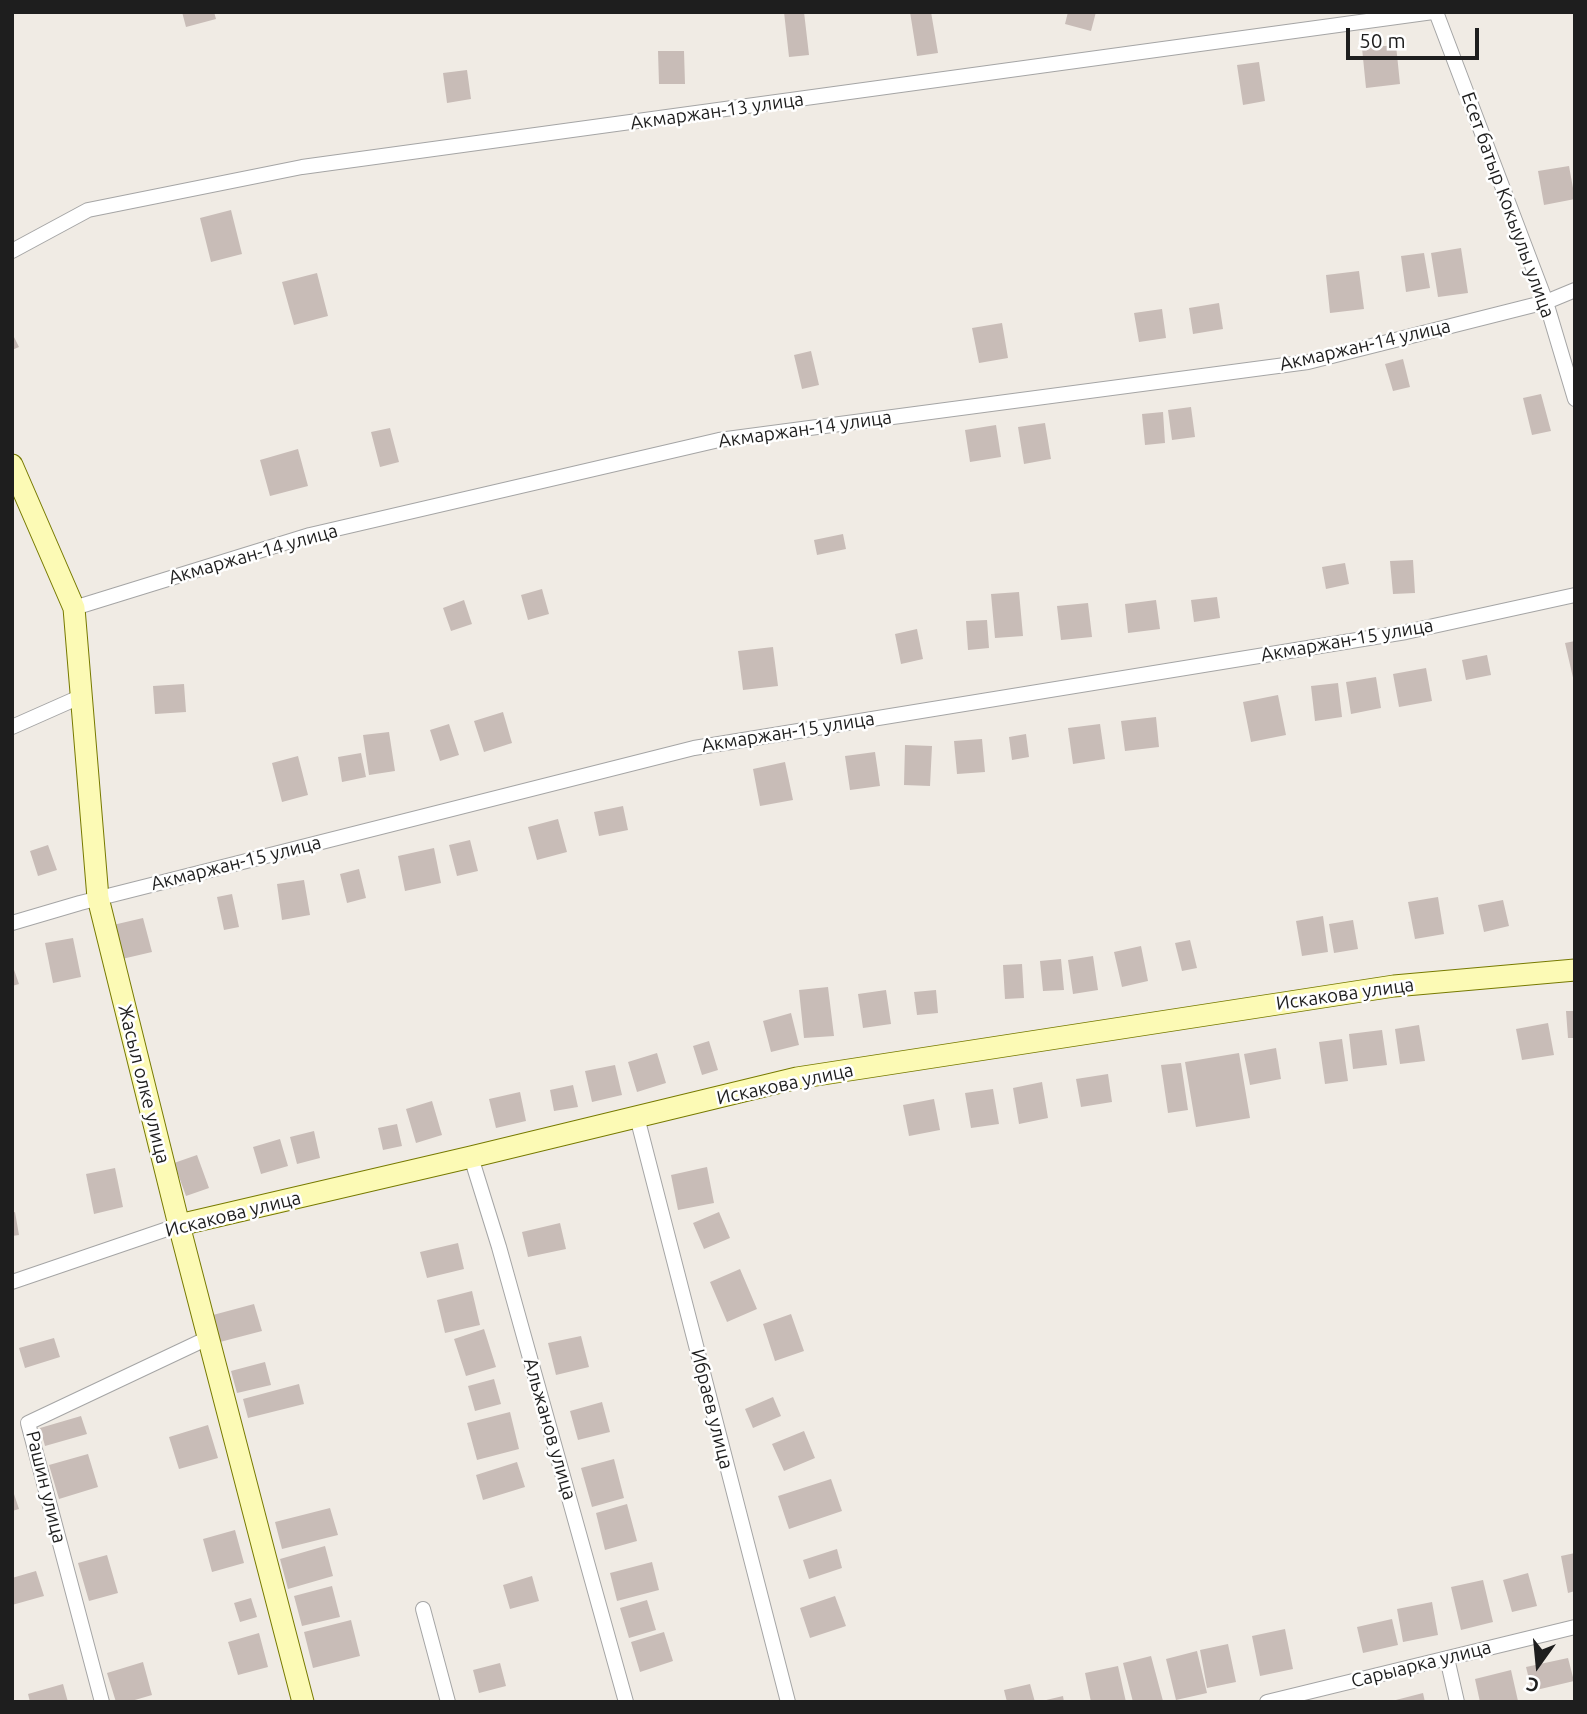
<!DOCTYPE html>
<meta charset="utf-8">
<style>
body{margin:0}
#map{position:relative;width:1587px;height:1714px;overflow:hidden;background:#f0ebe4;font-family:Ubuntu,sans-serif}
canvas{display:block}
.frame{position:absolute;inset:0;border:14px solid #1e1e1e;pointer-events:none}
.north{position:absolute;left:1503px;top:1630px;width:70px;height:70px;-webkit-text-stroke:5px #fff;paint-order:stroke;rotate:195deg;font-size:19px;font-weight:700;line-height:28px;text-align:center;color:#1e1e1e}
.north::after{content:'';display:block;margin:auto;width:24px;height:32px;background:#1e1e1e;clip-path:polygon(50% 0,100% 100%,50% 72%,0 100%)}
.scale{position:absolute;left:1346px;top:28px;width:133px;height:32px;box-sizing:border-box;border:4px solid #1e1e1e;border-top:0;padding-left:9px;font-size:21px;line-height:24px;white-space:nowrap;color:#1e1e1e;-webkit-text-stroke:5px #fff;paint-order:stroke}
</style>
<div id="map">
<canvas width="1587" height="1714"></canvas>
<div class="frame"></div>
<div class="north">С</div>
<div class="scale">50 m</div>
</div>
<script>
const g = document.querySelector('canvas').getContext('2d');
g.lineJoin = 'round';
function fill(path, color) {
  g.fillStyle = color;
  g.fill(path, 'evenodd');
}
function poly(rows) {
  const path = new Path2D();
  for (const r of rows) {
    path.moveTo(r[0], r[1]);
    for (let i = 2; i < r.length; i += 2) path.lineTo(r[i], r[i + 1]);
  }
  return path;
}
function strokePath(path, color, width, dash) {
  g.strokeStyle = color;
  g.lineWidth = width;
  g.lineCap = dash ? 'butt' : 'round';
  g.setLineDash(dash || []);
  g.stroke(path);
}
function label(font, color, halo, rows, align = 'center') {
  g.font = font + ' Ubuntu,sans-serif';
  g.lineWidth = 5;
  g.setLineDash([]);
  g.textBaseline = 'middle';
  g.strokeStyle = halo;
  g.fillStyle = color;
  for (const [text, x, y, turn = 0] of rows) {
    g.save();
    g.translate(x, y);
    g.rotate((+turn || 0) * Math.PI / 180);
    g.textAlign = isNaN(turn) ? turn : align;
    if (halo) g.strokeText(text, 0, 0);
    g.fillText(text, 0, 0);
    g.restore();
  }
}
const building = poly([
 [182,12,214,12,216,19,186,27],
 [784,12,804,12,809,55,789,57],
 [910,12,931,12,938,53,917,56],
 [1068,12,1096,12,1091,31,1065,24],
 [1396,45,1400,84,1366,88,1362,48],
 [658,51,684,51,685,84,659,84],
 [1259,62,1265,101,1243,105,1237,65],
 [467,70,471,99,447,103,443,73],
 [1569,166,1575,199,1544,205,1538,171],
 [231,210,242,254,211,262,200,218],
 [1461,248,1468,293,1438,297,1431,253],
 [1424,253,1430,288,1406,292,1401,256],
 [1359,271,1364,309,1330,313,1326,275],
 [317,273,328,316,294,325,282,282],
 [1219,303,1223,329,1193,334,1189,308],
 [1162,309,1166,338,1139,342,1134,313],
 [1002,323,1008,358,979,363,972,328],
 [12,333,19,347,12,350],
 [811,351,819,385,802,389,794,355],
 [1403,359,1410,387,1393,391,1385,364],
 [1541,394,1551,431,1532,435,1523,398],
 [1191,407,1195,437,1172,440,1168,410],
 [1163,412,1165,443,1145,445,1142,414],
 [1045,423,1051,459,1024,464,1018,427],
 [996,425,1001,457,970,462,965,430],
 [390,428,399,462,380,467,371,432],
 [298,449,308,486,270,496,260,460],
 [843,534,846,549,817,555,814,540],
 [1413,560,1415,593,1393,594,1390,561],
 [1345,563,1349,584,1326,589,1322,567],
 [542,589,549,614,528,620,521,595],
 [1019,592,1023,636,995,638,991,594],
 [1217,597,1220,618,1194,622,1191,600],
 [464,600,472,624,451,631,443,608],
 [1156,600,1160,629,1128,633,1125,604],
 [1088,603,1092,637,1061,640,1057,606],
 [987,620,989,648,968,650,966,621],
 [917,629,923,659,901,664,895,634],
 [1575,641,1575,682,1574,682,1565,643],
 [773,647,778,686,743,690,738,651],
 [1487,655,1491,675,1466,680,1462,660],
 [1426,668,1432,701,1399,707,1393,674],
 [1376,677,1381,708,1351,714,1346,682],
 [1338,683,1342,717,1315,721,1311,686],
 [184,684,186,712,155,714,153,686],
 [1278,695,1286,735,1251,742,1243,702],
 [503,712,512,743,484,752,474,721],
 [1156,717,1159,747,1125,751,1121,721],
 [449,724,459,755,440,761,430,730],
 [1100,724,1105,759,1073,764,1068,728],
 [389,732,395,771,369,775,363,735],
 [1026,734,1029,757,1012,760,1009,737],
 [982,739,985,772,957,774,954,741],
 [905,745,932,746,930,786,904,785],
 [875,752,880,786,850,790,845,756],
 [361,753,366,777,342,782,338,757],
 [298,756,308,795,282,802,272,763],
 [785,762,793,800,760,806,753,769],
 [623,806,628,830,599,836,594,812],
 [558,819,567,852,537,860,528,827],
 [470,840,478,871,457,876,449,845],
 [48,845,57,870,38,876,30,851],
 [434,848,441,883,405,891,398,856],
 [359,869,366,898,347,903,340,874],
 [304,880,310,915,282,920,277,884],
 [232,894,239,927,224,930,217,897],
 [1438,897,1444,934,1415,939,1408,902],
 [1503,900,1509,926,1484,932,1478,905],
 [1323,916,1328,952,1302,956,1296,921],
 [143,918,152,952,122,959,113,925],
 [1353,920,1358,949,1334,953,1329,924],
 [73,938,81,977,53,983,45,943],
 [1190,940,1197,968,1182,971,1175,943],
 [1141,946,1148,981,1122,987,1114,952],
 [1093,956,1098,990,1073,994,1068,960],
 [1061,959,1064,990,1043,991,1040,961],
 [12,964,19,984,12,986],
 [1022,964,1024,998,1005,999,1003,965],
 [828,987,834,1036,804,1038,799,990],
 [886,990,891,1024,863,1028,858,994],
 [936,990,938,1013,917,1015,914,992],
 [1566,1011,1575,1011,1575,1038,1568,1038],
 [791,1013,799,1045,771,1052,763,1021],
 [1548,1023,1554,1055,1522,1060,1516,1029],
 [1419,1025,1425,1061,1400,1064,1395,1029],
 [1382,1030,1387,1065,1353,1069,1349,1034],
 [1342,1039,1348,1081,1325,1084,1319,1042],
 [709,1041,718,1070,702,1075,693,1046],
 [1276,1048,1281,1079,1250,1085,1244,1054],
 [657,1053,666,1083,637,1092,628,1062],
 [1239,1053,1250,1118,1196,1127,1185,1062],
 [1181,1063,1188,1110,1168,1113,1161,1065],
 [615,1065,622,1095,592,1102,585,1071],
 [1108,1074,1112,1102,1081,1107,1076,1079],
 [1042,1082,1048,1118,1019,1124,1013,1088],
 [573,1085,578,1107,554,1111,550,1090],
 [993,1089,999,1124,971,1128,965,1093],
 [520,1092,526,1121,496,1128,489,1099],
 [934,1099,940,1130,909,1136,903,1105],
 [432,1101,442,1135,416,1143,406,1109],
 [397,1124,402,1146,383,1150,378,1128],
 [314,1131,320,1158,297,1164,290,1137],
 [280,1139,288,1166,261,1174,253,1147],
 [197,1155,209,1188,186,1196,174,1163],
 [707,1167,714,1203,678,1210,671,1175],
 [115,1168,123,1207,94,1214,86,1174],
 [15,1212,19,1235,12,1236,12,1213],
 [719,1212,730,1238,704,1249,693,1223],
 [560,1223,566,1249,528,1257,522,1232],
 [458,1243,464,1269,427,1278,420,1252],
 [740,1269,757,1309,727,1322,710,1282],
 [472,1291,480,1325,445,1333,437,1300],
 [254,1304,262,1331,220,1342,213,1315],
 [791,1314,804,1351,775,1361,763,1324],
 [484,1329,496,1367,466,1376,454,1339],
 [581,1336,589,1367,556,1375,548,1343],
 [54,1338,60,1357,25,1368,19,1348],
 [265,1362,271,1385,237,1393,231,1371],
 [494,1379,501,1404,475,1411,468,1386],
 [299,1384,304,1404,248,1418,243,1399],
 [773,1397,781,1416,753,1428,745,1409],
 [602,1402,610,1432,578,1440,570,1411],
 [510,1412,519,1449,477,1460,467,1423],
 [81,1416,87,1434,45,1446,40,1428],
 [208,1425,218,1458,179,1469,169,1437],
 [804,1431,815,1458,784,1471,772,1444],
 [88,1454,98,1487,59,1499,49,1465],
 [614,1459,624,1498,592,1507,581,1468],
 [517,1462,525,1487,483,1500,476,1475],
 [831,1479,842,1511,789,1529,778,1496],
 [12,1488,19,1509,12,1511],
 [627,1504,637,1541,605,1550,596,1513],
 [330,1508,338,1535,282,1549,275,1522],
 [235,1530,244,1563,212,1572,203,1539],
 [325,1546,333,1576,288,1589,280,1559],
 [837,1549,842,1568,809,1579,803,1560],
 [1575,1553,1575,1591,1568,1593,1561,1556],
 [107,1555,118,1593,89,1601,78,1563],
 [652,1562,659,1590,617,1601,610,1573],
 [36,1571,44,1596,12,1605,12,1578],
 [1528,1573,1537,1606,1512,1612,1503,1580],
 [532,1576,539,1601,510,1609,503,1585],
 [1483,1580,1493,1622,1461,1630,1451,1587],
 [332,1586,340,1617,302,1626,294,1596],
 [835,1596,846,1626,810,1638,800,1608],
 [251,1598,257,1617,240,1622,234,1603],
 [647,1600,656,1630,629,1638,620,1608],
 [1432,1602,1438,1635,1403,1642,1397,1609],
 [1392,1619,1398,1645,1363,1653,1357,1627],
 [351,1620,360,1656,313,1668,304,1632],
 [1285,1629,1293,1669,1260,1676,1252,1636],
 [664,1632,673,1661,640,1672,631,1642],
 [259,1633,268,1667,238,1675,228,1642],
 [1228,1644,1236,1682,1207,1688,1200,1650],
 [1197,1651,1207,1693,1176,1700,1166,1659],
 [1151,1656,1163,1701,1133,1702,1123,1663],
 [1568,1658,1574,1681,1532,1691,1526,1667],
 [143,1662,152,1695,128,1702,116,1702,107,1673],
 [500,1663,506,1686,479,1693,473,1670],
 [1118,1666,1126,1702,1091,1702,1085,1673],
 [1511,1670,1518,1701,1480,1702,1475,1679],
 [63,1684,68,1702,30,1702,28,1694],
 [1030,1684,1035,1702,1007,1702,1004,1690],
 [1423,1693,1425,1702,1392,1702,1392,1701],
 [1063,1696,1064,1702,1042,1702,1042,1701]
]);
const street = poly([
 [1436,12,1546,302,1575,399],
 [12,251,88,210,302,167,1433,12],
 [74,608,310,535,719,440,1308,362,1546,302,1575,290],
 [12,727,82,696],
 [12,923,80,903,694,748,1406,632,1575,595],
 [637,1117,788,1702],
 [471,1157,499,1247,626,1702],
 [12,1282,179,1225],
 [423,1609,448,1702],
 [1447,1658,1457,1702],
 [102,1702,28,1423,208,1338],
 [1267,1702,1575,1627]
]);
const secondary = poly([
 [12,465,74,608,98,898,179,1225,303,1702],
 [179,1225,471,1157,797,1078,1394,986,1575,970]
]);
const streetNames = [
 ["Акмаржан-13 улица",717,111,-8],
 ["Есет батыр Кокыулы улица",1508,205,70],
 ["Акмаржан-14 улица",1365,345,-13],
 ["Акмаржан-14 улица",805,429,-8],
 ["Акмаржан-14 улица",253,554,-16],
 ["Акмаржан-15 улица",1347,640,-10],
 ["Акмаржан-15 улица",788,732,-9],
 ["Акмаржан-15 улица",236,863,-14],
 ["Искакова улица",1345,994,-8],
 ["Жасыл олке улица",144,1084,76],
 ["Искакова улица",785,1084,-12],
 ["Искакова улица",233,1214,-14],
 ["Ибраев улица",712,1409,76],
 ["Альжанов улица",550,1429,74],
 ["Рашин улица",46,1487,76],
 ["Сарыарка улица",1421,1664,-14]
];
fill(building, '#c8bcb7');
strokePath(street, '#a5a5a5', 16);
strokePath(secondary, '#777a00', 23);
strokePath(street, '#fff', 14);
strokePath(secondary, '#fcfab5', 21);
label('19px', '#1e1e1e', '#fff', streetNames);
</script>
